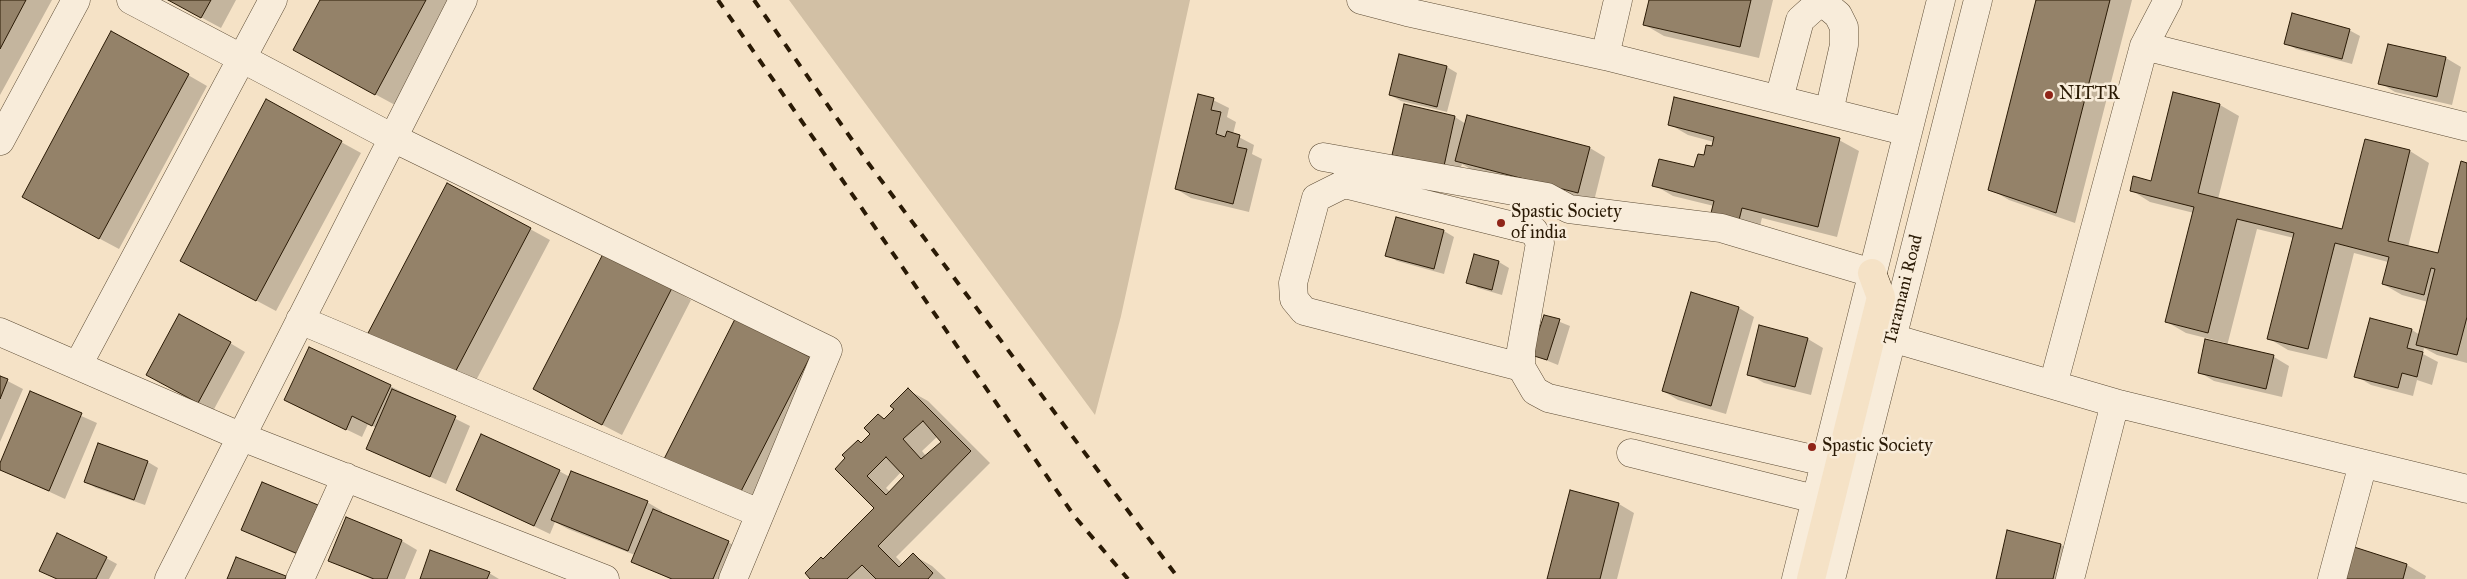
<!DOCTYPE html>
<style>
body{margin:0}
canvas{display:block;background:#f5e2c6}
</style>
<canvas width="2467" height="579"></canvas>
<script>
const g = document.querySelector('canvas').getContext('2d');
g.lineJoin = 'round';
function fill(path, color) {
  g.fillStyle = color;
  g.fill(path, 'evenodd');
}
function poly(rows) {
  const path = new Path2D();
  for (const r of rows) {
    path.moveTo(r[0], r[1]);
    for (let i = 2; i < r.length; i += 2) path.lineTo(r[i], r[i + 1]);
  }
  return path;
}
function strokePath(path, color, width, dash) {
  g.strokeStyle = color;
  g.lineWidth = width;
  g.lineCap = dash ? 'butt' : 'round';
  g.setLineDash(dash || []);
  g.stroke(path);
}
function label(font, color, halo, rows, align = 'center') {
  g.font = font + ' "IM FELL Great Primer",serif';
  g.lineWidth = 5;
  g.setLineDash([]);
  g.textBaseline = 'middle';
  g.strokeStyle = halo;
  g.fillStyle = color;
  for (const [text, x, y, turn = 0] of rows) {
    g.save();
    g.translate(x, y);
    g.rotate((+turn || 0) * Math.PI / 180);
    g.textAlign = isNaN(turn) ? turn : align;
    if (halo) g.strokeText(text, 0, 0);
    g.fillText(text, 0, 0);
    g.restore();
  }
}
const green = poly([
 [789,0,1190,0,1121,316,1095,415]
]);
const shadow = poly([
 [0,0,52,0,0,95],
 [169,0,236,0,221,28],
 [322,0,451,0,395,105,314,61],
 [1650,0,1773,0,1759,58,1664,36,1645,25],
 [2037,0,2132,0,2075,223,2009,200,1990,189],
 [2349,30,2360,36,2352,64,2296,49,2286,43],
 [2389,45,2446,58,2461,67,2452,105,2395,92,2380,83],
 [1447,67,1457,73,1447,112,1401,101,1390,95],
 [188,75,207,86,119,249,42,208],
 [2174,93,2220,105,2239,116,2218,199,2343,231,2366,140,2410,151,2429,163,2408,247,2438,255,2467,164,2467,363,2437,355,2424,348,2423,354,2438,362,2432,385,2417,380,2413,396,2371,385,2356,376,2412,330,2420,335,2428,302,2402,295,2383,284,2388,262,2354,253,2327,359,2288,350,2268,338,2294,238,2257,229,2227,346,2274,357,2289,366,2282,397,2214,381,2199,372,2226,343,2186,333,2167,322,2194,213,2150,202,2131,190,2152,182],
 [1213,100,1229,108,1227,117,1236,122,1233,134,1254,145,1252,154,1262,159,1249,212,1191,198,1176,189],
 [1405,106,1455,117,1466,124,1468,117,1590,148,1605,157,1594,201,1472,170,1462,164,1459,174,1409,163,1394,154],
 [1669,124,1839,140,1859,151,1837,237,1762,218,1757,238,1714,206,1673,196,1654,185,1695,169,1713,148,1714,142,1688,135],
 [341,142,361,153,276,311,201,271],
 [1396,218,1444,231,1454,237,1444,274,1397,261,1387,255],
 [530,229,550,240,471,390,388,346],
 [1475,256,1499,262,1509,268,1502,295,1478,288,1468,282],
 [672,289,691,300,622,435,554,400],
 [1691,294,1739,308,1754,317,1726,414,1678,400,1663,391],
 [1545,316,1570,326,1558,365,1533,355],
 [1808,339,1823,348,1811,395,1764,383,1749,374],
 [230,343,245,352,213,411,163,383],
 [809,358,829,369,757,509,684,472],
 [0,377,23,389,0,442],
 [390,386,470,426,446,484,368,449,377,428,368,424,362,437,285,400],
 [908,390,928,401,990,463,896,557,904,565,913,555,932,566,946,579,812,579,824,560,876,508,837,469,858,441,862,444,872,434,878,415,885,419],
 [938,436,943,442,926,456,922,451],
 [902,471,906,476,890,492,886,488],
 [30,393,97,423,65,499,0,469],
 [148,462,158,468,145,505,96,488,86,482],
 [559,471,570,477,647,502,662,511,661,514,728,542,744,551,732,579,670,579,633,561,635,555,568,529,555,522,550,534,458,490],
 [263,483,318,506,333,515,313,562,243,530],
 [1619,504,1634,513,1617,579,1549,579],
 [346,519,402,541,417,550,405,579,371,579,330,560],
 [2008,532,2061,545,2080,556,2075,579,1997,579],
 [2352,548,2407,565,2426,576,2425,579,2342,579],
 [106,558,117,564,109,579,58,579],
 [489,573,499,579,421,579]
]);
const building = poly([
 [0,0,26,0,0,49,0,0],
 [168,0,211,0,201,18,168,0],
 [320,0,426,0,375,95,293,50,320,0],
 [1649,0,1751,0,1740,47,1643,25,1649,0],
 [2036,0,2110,0,2056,213,1988,190,2036,0],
 [2292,13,2350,29,2342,59,2284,44,2292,13],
 [111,31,189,74,99,239,22,197,111,31],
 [2388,44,2446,57,2437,97,2378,84,2388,44],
 [1399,54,1447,66,1437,107,1389,95,1399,54],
 [2173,92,2220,104,2198,193,2342,229,2365,139,2410,150,2388,241,2438,253,2461,161,2467,163,2467,317,2457,355,2416,345,2435,269,2431,268,2424,295,2382,284,2389,257,2335,243,2308,349,2267,339,2294,233,2237,219,2208,333,2165,322,2194,207,2130,191,2133,176,2151,181,2173,92],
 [1198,94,1214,98,1211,110,1221,112,1216,134,1225,137,1227,131,1240,135,1237,147,1247,149,1233,204,1175,189,1198,94],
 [1674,97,1840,138,1818,227,1742,208,1737,228,1709,221,1714,201,1652,186,1659,159,1694,167,1698,154,1704,155,1706,145,1712,146,1714,137,1668,125,1674,97],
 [266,99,342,141,256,301,180,261,266,99],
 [1404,104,1455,116,1444,166,1392,155,1404,104],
 [1467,115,1590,147,1578,193,1455,161,1467,115],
 [447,183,531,228,451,380,367,335,447,183],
 [1396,217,1444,230,1434,269,1385,256,1396,217],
 [604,252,672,288,602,425,533,389,604,252],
 [1474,254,1499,261,1492,290,1466,283,1474,254],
 [1691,292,1739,307,1711,406,1662,391,1691,292],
 [179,314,231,342,198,403,146,375,179,314],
 [1544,315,1560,319,1547,360,1531,355,1544,315],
 [2370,318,2412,329,2407,348,2423,352,2417,377,2402,373,2398,388,2354,377,2370,318],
 [735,319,810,357,737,499,663,461,735,319],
 [1759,325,1808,338,1795,387,1747,375,1759,325],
 [2205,339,2274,355,2266,389,2198,373,2205,339],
 [309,347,391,385,372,426,352,416,346,430,284,400,309,347],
 [0,376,8,379,0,399,0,376],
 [908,388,971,451,878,546,899,567,913,553,933,573,928,579,876,579,862,565,847,579,810,579,805,573,821,557,823,559,874,508,835,469,845,458,842,455,858,440,861,443,870,434,864,428,878,414,884,419,894,409,890,406,908,388],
 [923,421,941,442,921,459,903,439,923,421],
 [886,457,904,476,886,495,867,476,886,457],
 [392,389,456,416,430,477,366,449,392,389],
 [30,391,82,413,49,491,0,470,0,463,30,391],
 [481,434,560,470,534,526,456,490,481,434],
 [98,443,148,461,134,500,84,482,98,443],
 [571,471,648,501,628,551,551,520,571,471],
 [262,482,318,505,298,554,241,530,262,482],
 [1570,490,1619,503,1600,579,1547,579,1570,490],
 [653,509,729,541,713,579,672,579,631,562,653,509],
 [346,517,402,540,387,579,374,579,328,561,346,517],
 [2007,530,2061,544,2053,579,1996,579,2007,530],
 [57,533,107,557,96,579,57,579,39,571,57,533],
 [2351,546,2407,564,2403,579,2341,579,2351,546],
 [430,550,490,572,487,579,420,579,430,550],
 [236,557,286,576,285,579,227,579,236,557]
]);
const minor = poly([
 [131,0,393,138,828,350,733,579],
 [1361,0,1407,12,1605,56],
 [1618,0,1605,56,1908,132],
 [1820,0,1838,15,1844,27,1844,45,1829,112],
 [2144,46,2168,0],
 [1779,99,1800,20,1820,2],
 [0,141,76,0],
 [1323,157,1547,197,1569,209,1721,228,1872,273],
 [300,320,759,513],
 [0,332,242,437,605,579],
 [1892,338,2115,403,2467,489],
 [78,365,273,0],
 [1521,367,1304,311,1294,299,1293,283,1316,198,1344,184,1534,231,1540,243,1521,350,1521,367,1535,391,1548,398,1825,462],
 [2053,385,2144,46,2467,127],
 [1631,453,1815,499],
 [169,579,463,0],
 [300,579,346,477],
 [1796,579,1941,0],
 [1831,579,1978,0],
 [2070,579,2115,403],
 [2332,579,2363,464]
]);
const major = poly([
 [1811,579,1881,297,1872,273]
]);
const rail = poly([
 [718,0,1075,517,1128,579],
 [754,0,869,164,1179,579]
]);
const markers = [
 [2049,95,5,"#8f2418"],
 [1501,223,5,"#8f2418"],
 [1812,447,5,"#8f2418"]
];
const poiNames = [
 ["NITTR",2059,95],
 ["Spastic Society",1511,213],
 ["of india",1511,234],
 ["Spastic Society",1822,447]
];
const streetNames = [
 ["Taramani Road",1904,290,-76]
];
fill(green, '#d2c0a5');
fill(shadow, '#0003');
fill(building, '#948269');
strokePath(building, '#2a1a05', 1);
strokePath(minor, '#5d4c35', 29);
strokePath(major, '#2a1a05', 29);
strokePath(minor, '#f8ecda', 28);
strokePath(major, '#f5e2c6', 28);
strokePath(rail, '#2a1a05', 4, [9, 9]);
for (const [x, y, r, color] of markers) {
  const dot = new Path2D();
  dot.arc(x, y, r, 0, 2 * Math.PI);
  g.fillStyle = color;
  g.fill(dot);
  strokePath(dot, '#f8ecda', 2);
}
label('18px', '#2a1a05', '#f8ecda', poiNames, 'left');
label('18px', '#2a1a05', '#f8ecda', streetNames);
</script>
